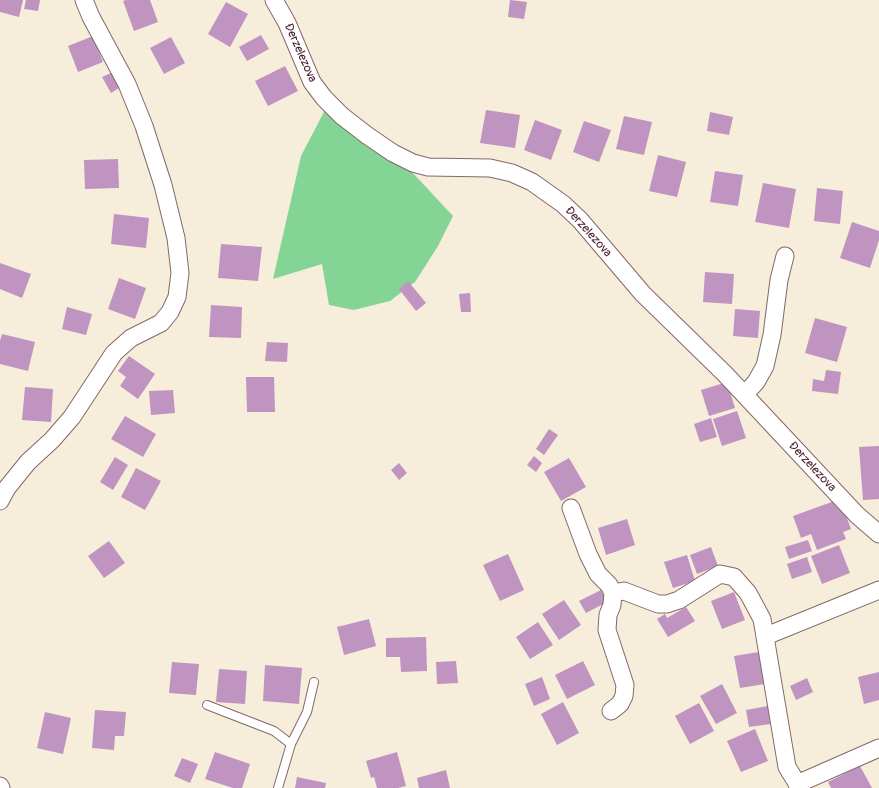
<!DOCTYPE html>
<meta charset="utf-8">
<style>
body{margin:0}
canvas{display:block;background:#f6eddb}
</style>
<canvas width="879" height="788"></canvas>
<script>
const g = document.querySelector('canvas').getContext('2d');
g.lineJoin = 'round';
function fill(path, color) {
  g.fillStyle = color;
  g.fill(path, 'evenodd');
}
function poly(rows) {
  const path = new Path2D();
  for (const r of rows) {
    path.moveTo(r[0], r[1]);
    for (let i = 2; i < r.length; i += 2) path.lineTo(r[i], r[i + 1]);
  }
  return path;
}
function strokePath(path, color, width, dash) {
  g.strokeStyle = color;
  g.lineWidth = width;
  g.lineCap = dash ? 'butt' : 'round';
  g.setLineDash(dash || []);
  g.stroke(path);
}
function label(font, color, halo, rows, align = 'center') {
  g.font = font + ' Pangolin,sans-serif';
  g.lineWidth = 3;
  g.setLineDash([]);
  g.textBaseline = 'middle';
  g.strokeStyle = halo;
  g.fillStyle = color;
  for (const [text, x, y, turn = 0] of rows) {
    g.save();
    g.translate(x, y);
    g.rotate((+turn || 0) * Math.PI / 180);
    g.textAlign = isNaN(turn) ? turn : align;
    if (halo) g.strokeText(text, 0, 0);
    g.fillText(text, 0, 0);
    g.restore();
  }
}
const green = poly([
 [326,108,410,170,453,216,438,246,415,282,390,301,354,310,329,305,322,264,273,279,301,156]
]);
const building = poly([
 [0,0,23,0,19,17,0,12],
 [26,0,40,0,38,11,24,9],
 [126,0,150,0,158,22,134,31,123,1],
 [510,0,527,2,524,19,508,17],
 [226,2,248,14,230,47,208,34],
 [261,35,269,49,247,61,239,47],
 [93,36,103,62,78,72,68,46],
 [171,37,185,63,164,74,150,48],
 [285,66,298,91,268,106,255,81],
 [113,72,121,87,111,93,102,77],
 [486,110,520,115,515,148,480,143],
 [710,112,733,117,729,135,707,131],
 [624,116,652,122,644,155,616,149],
 [535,120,562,130,551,160,524,150],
 [584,121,611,130,599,162,573,152],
 [658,155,686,162,677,197,649,191],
 [118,159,119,188,85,189,84,160],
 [715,171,743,175,738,206,710,202],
 [763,183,796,189,789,228,755,222],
 [817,188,843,191,840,224,814,221],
 [114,214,149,218,146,248,111,244],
 [852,222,879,231,879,240,870,268,840,258],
 [221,244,262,247,258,281,218,278],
 [0,263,31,274,22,298,0,289],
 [705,272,734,274,732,304,703,302],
 [119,278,146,288,135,319,108,309],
 [408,281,426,303,416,311,399,289],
 [470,293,471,312,461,312,459,294],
 [211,305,242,307,241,338,209,337],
 [67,307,92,314,86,335,62,329],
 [735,309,760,311,758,338,733,336],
 [815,318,847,327,837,362,805,353],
 [2,334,35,342,28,371,0,364,0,341],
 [267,342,288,343,287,362,265,361],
 [129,356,155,374,138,399,120,386,126,377,118,371],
 [826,370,841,372,838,394,812,391,813,379,824,381],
 [246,377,274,377,275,412,247,412],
 [727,382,735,408,709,416,701,390],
 [25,387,53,389,51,422,22,420],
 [173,390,175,413,151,415,149,391],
 [737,411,746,438,722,446,713,419],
 [125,416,156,434,143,457,111,439],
 [711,418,717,437,700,442,694,424],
 [549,429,558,435,544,455,536,449],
 [879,446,879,499,863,500,859,447],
 [534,456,542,463,536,472,527,465],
 [115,457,128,465,113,490,100,482],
 [569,458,586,487,561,501,544,472],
 [399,463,407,473,399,480,391,470],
 [136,468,161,481,145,510,121,497],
 [840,499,851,529,843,532,846,539,817,550,811,534,801,538,793,516],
 [627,519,635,545,606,555,598,528],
 [808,540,812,551,789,559,785,547],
 [109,541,125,563,104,578,88,556],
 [839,545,850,573,822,584,811,556],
 [711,547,718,566,697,574,690,555],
 [508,554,524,590,500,601,483,565],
 [687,555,695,581,673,588,664,562],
 [807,557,812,572,792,579,787,564],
 [601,590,607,602,586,613,579,601],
 [734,592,745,620,722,629,711,601],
 [564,600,581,625,559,640,542,614],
 [686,607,695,621,668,637,657,619,665,614,667,618],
 [369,619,376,646,344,655,337,627],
 [538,622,553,645,530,659,516,637],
 [426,637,427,671,401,672,400,657,386,657,386,638],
 [765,651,771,683,740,688,734,656],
 [456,661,458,683,437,684,436,662],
 [583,661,595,685,567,699,555,675],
 [172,662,199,664,196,695,169,693],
 [265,665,302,668,299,704,263,701],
 [219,669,247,671,245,704,216,702],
 [879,672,879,700,864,704,858,677],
 [542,677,550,699,534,706,525,684],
 [807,678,813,692,796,700,790,686],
 [722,684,737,713,716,724,700,696],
 [563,702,579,733,557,745,541,714],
 [699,703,714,731,690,744,675,716],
 [768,706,771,724,749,727,746,710],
 [95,710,126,712,124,736,115,736,114,750,92,748],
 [45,712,71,718,63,754,37,748],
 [755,729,768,761,741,772,727,741],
 [215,752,250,764,242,788,233,788,205,779],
 [397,752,406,786,398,788,377,788,374,777,371,778,366,761],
 [182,758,198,764,190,783,174,776],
 [860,766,872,788,831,788,828,782],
 [446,770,450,788,419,788,417,778],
 [297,777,326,783,325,788,295,788]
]);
const lane = poly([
 [207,705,274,731,291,744],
 [278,788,291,744,307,712,314,682]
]);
const street = poly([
 [274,0,287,23,312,82,324,98,342,116,368,136,393,153,413,163,428,167,490,168,512,173,532,182,563,204,580,220,643,294,725,374,857,515,879,534],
 [745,394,756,382,765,366,772,335,779,280,785,256],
 [0,501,7,488,28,462,52,440,72,417,114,353,131,338,161,323,170,312,177,297,180,273,176,238,163,185,144,126,127,84,91,17,84,0],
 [571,508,588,554,598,574,609,585,613,593,612,605,608,615,607,630,625,685,624,696,620,704,611,711],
 [613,593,624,591,658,604,667,604,679,600,720,574,734,577,748,593,762,619,787,767,800,788],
 [766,636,879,590],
 [797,784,879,748],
 [0,786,1,788]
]);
const streetNames = [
 ["Đerzelezova",300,53,66],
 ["Đerzelezova",588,232,48],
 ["Đerzelezova",812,467,47]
];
fill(green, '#84d495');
fill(building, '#c094c1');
strokePath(lane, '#866769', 10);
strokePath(street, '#866769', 19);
strokePath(lane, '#fff', 8);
strokePath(street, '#fff', 17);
label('12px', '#4a1f2b', '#fff', streetNames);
</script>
